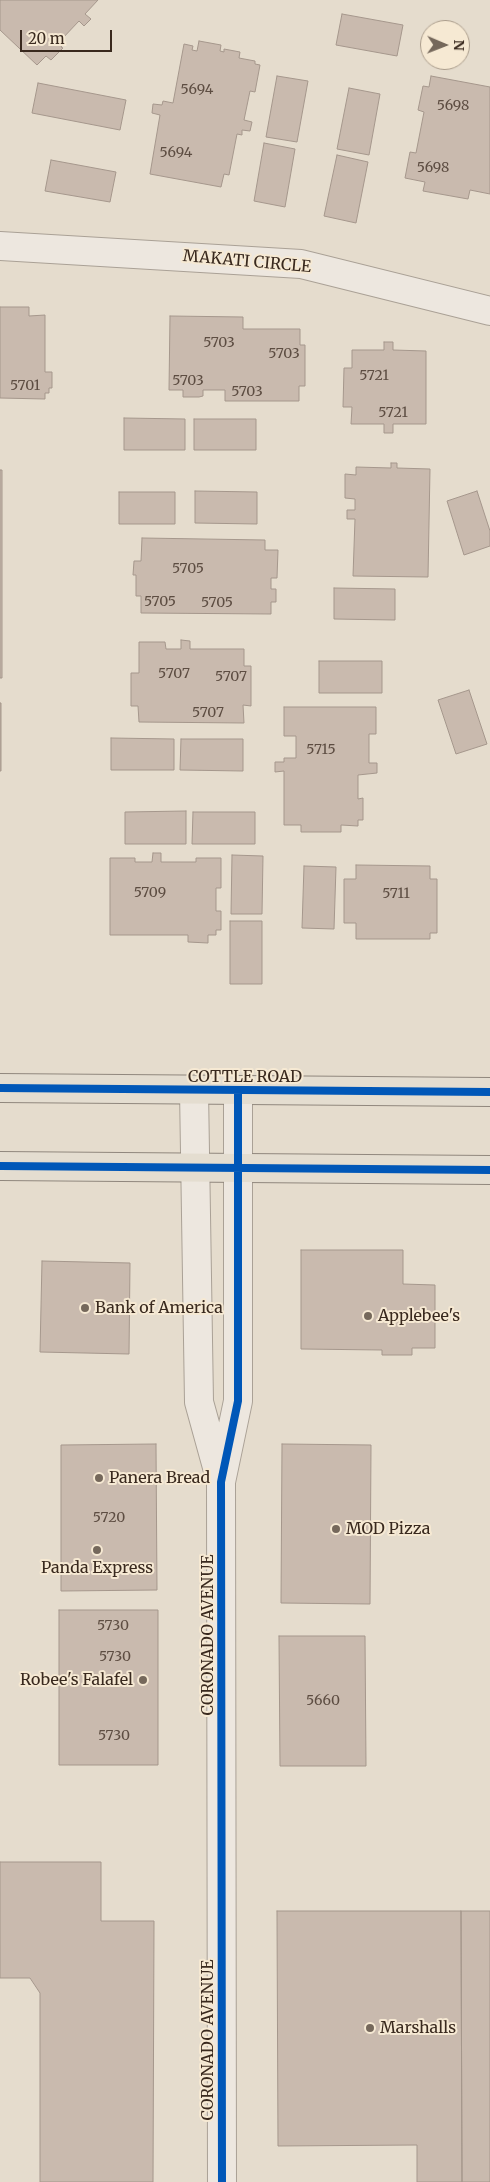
<!DOCTYPE html>
<style>
body{margin:0}
#map{position:relative;width:490px;height:2182px;overflow:hidden;background:#e5dccd;font-family:Merriweather,serif}
canvas{display:block}
.north{position:absolute;left:420px;top:20px;width:50px;height:50px;box-sizing:border-box;background:#f6e9d3;border:1px solid #aa9c8b;border-radius:50%;rotate:91deg;font-size:14px;font-weight:700;line-height:20px;text-align:center;color:#39291e}
.north::after{content:'';display:block;margin:auto;width:18px;height:22px;background:#75685b;clip-path:polygon(50% 0,100% 100%,50% 72%,0 100%)}
.scale{position:absolute;left:20px;top:30px;width:92px;height:22px;box-sizing:border-box;border:2px solid #39291e;border-top:0;padding-left:6px;font-size:15px;line-height:18px;white-space:nowrap;color:#39291e;-webkit-text-stroke:4px #f6e9d3;paint-order:stroke}
</style>
<div id="map">
<canvas width="490" height="2182"></canvas>
<div class="north">N</div>
<div class="scale">20 m</div>
</div>
<script>
const g = document.querySelector('canvas').getContext('2d');
g.lineJoin = 'round';
function fill(path, color) {
  g.fillStyle = color;
  g.fill(path, 'evenodd');
}
function poly(rows) {
  const path = new Path2D();
  for (const r of rows) {
    path.moveTo(r[0], r[1]);
    for (let i = 2; i < r.length; i += 2) path.lineTo(r[i], r[i + 1]);
  }
  return path;
}
function strokePath(path, color, width, dash) {
  g.strokeStyle = color;
  g.lineWidth = width;
  g.lineCap = dash ? 'butt' : 'round';
  g.setLineDash(dash || []);
  g.stroke(path);
}
function label(font, color, halo, rows, align = 'center') {
  g.font = font + ' Merriweather,serif';
  g.lineWidth = 4;
  g.setLineDash([]);
  g.textBaseline = 'middle';
  g.strokeStyle = halo;
  g.fillStyle = color;
  for (const [text, x, y, turn = 0] of rows) {
    g.save();
    g.translate(x, y);
    g.rotate((+turn || 0) * Math.PI / 180);
    g.textAlign = isNaN(turn) ? turn : align;
    if (halo) g.strokeText(text, 0, 0);
    g.fillText(text, 0, 0);
    g.restore();
  }
}
const building = poly([
 [0,0,98,0,85,14,91,19,84,26,79,21,61,40,64,43,61,47,63,48,51,60,46,56,37,65,0,30,0,0],
 [342,14,403,25,397,56,336,45,342,14],
 [199,41,221,45,220,51,224,52,224,49,240,52,239,58,255,61,255,64,260,65,255,92,250,91,244,120,252,122,250,131,242,130,242,135,237,134,229,175,224,174,221,187,150,174,160,115,152,113,153,104,162,105,163,101,173,103,184,44,193,46,192,50,197,51,199,41],
 [277,76,308,81,297,142,266,137,277,76],
 [431,76,490,87,490,194,470,190,468,199,423,191,425,182,405,178,410,152,416,153,424,112,418,110,423,86,429,87,431,76],
 [38,83,126,100,120,130,32,113,38,83],
 [349,88,380,94,369,155,337,149,349,88],
 [264,143,295,149,285,207,254,201,264,143],
 [337,155,368,162,356,223,324,216,337,155],
 [51,160,116,172,110,202,45,191,51,160],
 [0,307,29,307,29,316,45,315,45,372,52,372,52,388,49,388,49,393,45,393,45,399,0,398,0,307],
 [170,316,243,317,243,329,300,329,300,345,305,345,305,386,299,386,299,401,225,401,225,390,203,390,203,396,199,397,183,397,183,390,169,390,170,316],
 [384,342,393,342,393,350,426,351,426,424,393,424,393,433,384,433,384,424,351,424,352,407,343,407,344,368,352,368,352,350,384,350,384,342],
 [124,418,185,419,185,450,124,450,124,418],
 [194,419,256,419,256,450,194,450,194,419],
 [391,463,397,463,397,468,430,469,428,577,353,576,355,519,347,519,347,510,355,510,355,499,345,498,345,474,356,475,356,467,391,468,391,463],
 [0,470,2,470,2,678,0,678,0,470],
 [195,491,257,492,257,524,195,523,195,491],
 [477,491,490,531,490,546,464,555,447,501,477,491],
 [119,492,175,492,175,524,119,524,119,492],
 [142,538,265,540,265,550,278,550,277,578,271,578,271,589,276,589,276,602,271,602,271,614,141,613,141,596,136,596,136,575,133,575,134,561,141,561,142,538],
 [334,588,395,589,395,620,334,619,334,588],
 [181,640,190,641,190,649,244,649,244,666,251,666,251,706,243,705,244,723,139,722,138,706,131,706,131,673,139,673,139,642,165,642,166,649,181,649,181,640],
 [319,661,382,661,382,693,319,693,319,661],
 [469,690,487,744,456,754,438,700,469,690],
 [0,703,1,703,1,771,0,771,0,703],
 [284,707,376,707,376,734,369,734,369,763,377,763,377,773,358,775,358,799,363,798,363,820,358,820,358,826,341,825,341,832,301,832,301,825,284,825,284,771,275,772,275,762,284,762,284,758,296,758,296,736,284,736,284,707],
 [111,738,174,739,174,770,111,770,111,738],
 [181,739,243,739,243,771,180,770,181,739],
 [186,811,186,844,125,844,125,812,186,811],
 [193,812,255,812,255,844,192,844,193,812],
 [153,853,161,853,161,862,196,862,196,858,221,858,221,888,216,888,216,911,221,911,221,930,216,930,216,935,208,935,208,943,188,942,188,935,110,935,110,858,135,858,135,862,152,862,153,853],
 [232,855,263,856,262,914,231,914,232,855],
 [356,865,430,866,430,879,437,879,437,933,430,933,430,939,356,939,356,923,344,923,344,879,356,879,356,865],
 [304,866,336,867,334,929,302,928,304,866],
 [230,921,262,921,262,984,230,984,230,921],
 [301,1250,403,1250,403,1284,435,1285,435,1348,412,1348,412,1355,382,1355,382,1350,301,1349,301,1250],
 [42,1261,130,1263,129,1354,40,1352,42,1261],
 [156,1444,157,1590,61,1591,61,1445,156,1444],
 [282,1444,371,1445,370,1604,281,1603,282,1444],
 [59,1610,158,1610,158,1765,59,1765,59,1610],
 [279,1636,365,1636,366,1766,280,1766,279,1636],
 [0,1862,101,1862,101,1921,154,1921,153,2182,40,2182,40,1993,30,1978,0,1978,0,1862],
 [277,1911,461,1911,462,2182,417,2182,417,2145,278,2146,277,1911],
 [461,1911,490,1911,490,2182,462,2182,461,1911]
]);
const minor = poly([
 [0,246,301,264,490,311],
 [194,1090,199,1402,220,1478],
 [222,2182,221,1482,238,1401,238,1091]
]);
const major = poly([
 [0,1088,490,1092],
 [0,1166,490,1170]
]);
const cycleway = poly([
 [0,1088,490,1092],
 [0,1166,490,1170],
 [222,2182,221,1482,238,1401,238,1091]
]);
const markers = [
 [85,1308,5,"#75685b"],
 [368,1316,5,"#75685b"],
 [99,1478,5,"#75685b"],
 [336,1529,5,"#75685b"],
 [97,1550,5,"#75685b"],
 [143,1680,5,"#75685b"],
 [370,2028,5,"#75685b"]
];
const numberNames = [
 ["5694",197,90],
 ["5698",453,106],
 ["5694",176,153],
 ["5698",433,168],
 ["5703",219,343],
 ["5703",284,354],
 ["5721",374,376],
 ["5703",188,381],
 ["5701",25,386],
 ["5703",247,392],
 ["5721",393,413],
 ["5705",188,569],
 ["5705",160,602],
 ["5705",217,603],
 ["5707",174,674],
 ["5707",231,677],
 ["5707",208,713],
 ["5715",321,750],
 ["5709",150,893],
 ["5711",396,894],
 ["5720",109,1518],
 ["5730",113,1626],
 ["5730",115,1657],
 ["5660",323,1701],
 ["5730",114,1736]
];
const streetNames = [
 ["MAKATI CIRCLE",247,262,5],
 ["COTTLE ROAD",245,1077],
 ["CORONADO AVENUE",208,1635,-90],
 ["CORONADO AVENUE",208,2040,-90]
];
const poiNames = [
 ["Bank of America",95,1308],
 ["Applebee's",378,1316],
 ["Panera Bread",109,1478],
 ["MOD Pizza",346,1529],
 ["Panda Express",97,1568,"center"],
 ["Robee's Falafel",133,1680,"right"],
 ["Marshalls",380,2028]
];
fill(building, '#c9baae');
strokePath(building, '#a5978c', 1);
strokePath(minor, '#aaa196', 30);
strokePath(major, '#90877d', 30);
strokePath(minor, '#ede7df', 28);
strokePath(major, '#e4ddd0', 28);
strokePath(cycleway, '#0057b8', 8);
for (const [x, y, r, color] of markers) {
  const dot = new Path2D();
  dot.arc(x, y, r, 0, 2 * Math.PI);
  g.fillStyle = color;
  g.fill(dot);
  strokePath(dot, '#f6e9d3', 2);
}
label('14px', '#5d4d42', null, numberNames);
label('16px', '#39291e', '#f6e9d3', streetNames);
label('16px', '#39291e', '#f6e9d3', poiNames, 'left');
</script>
